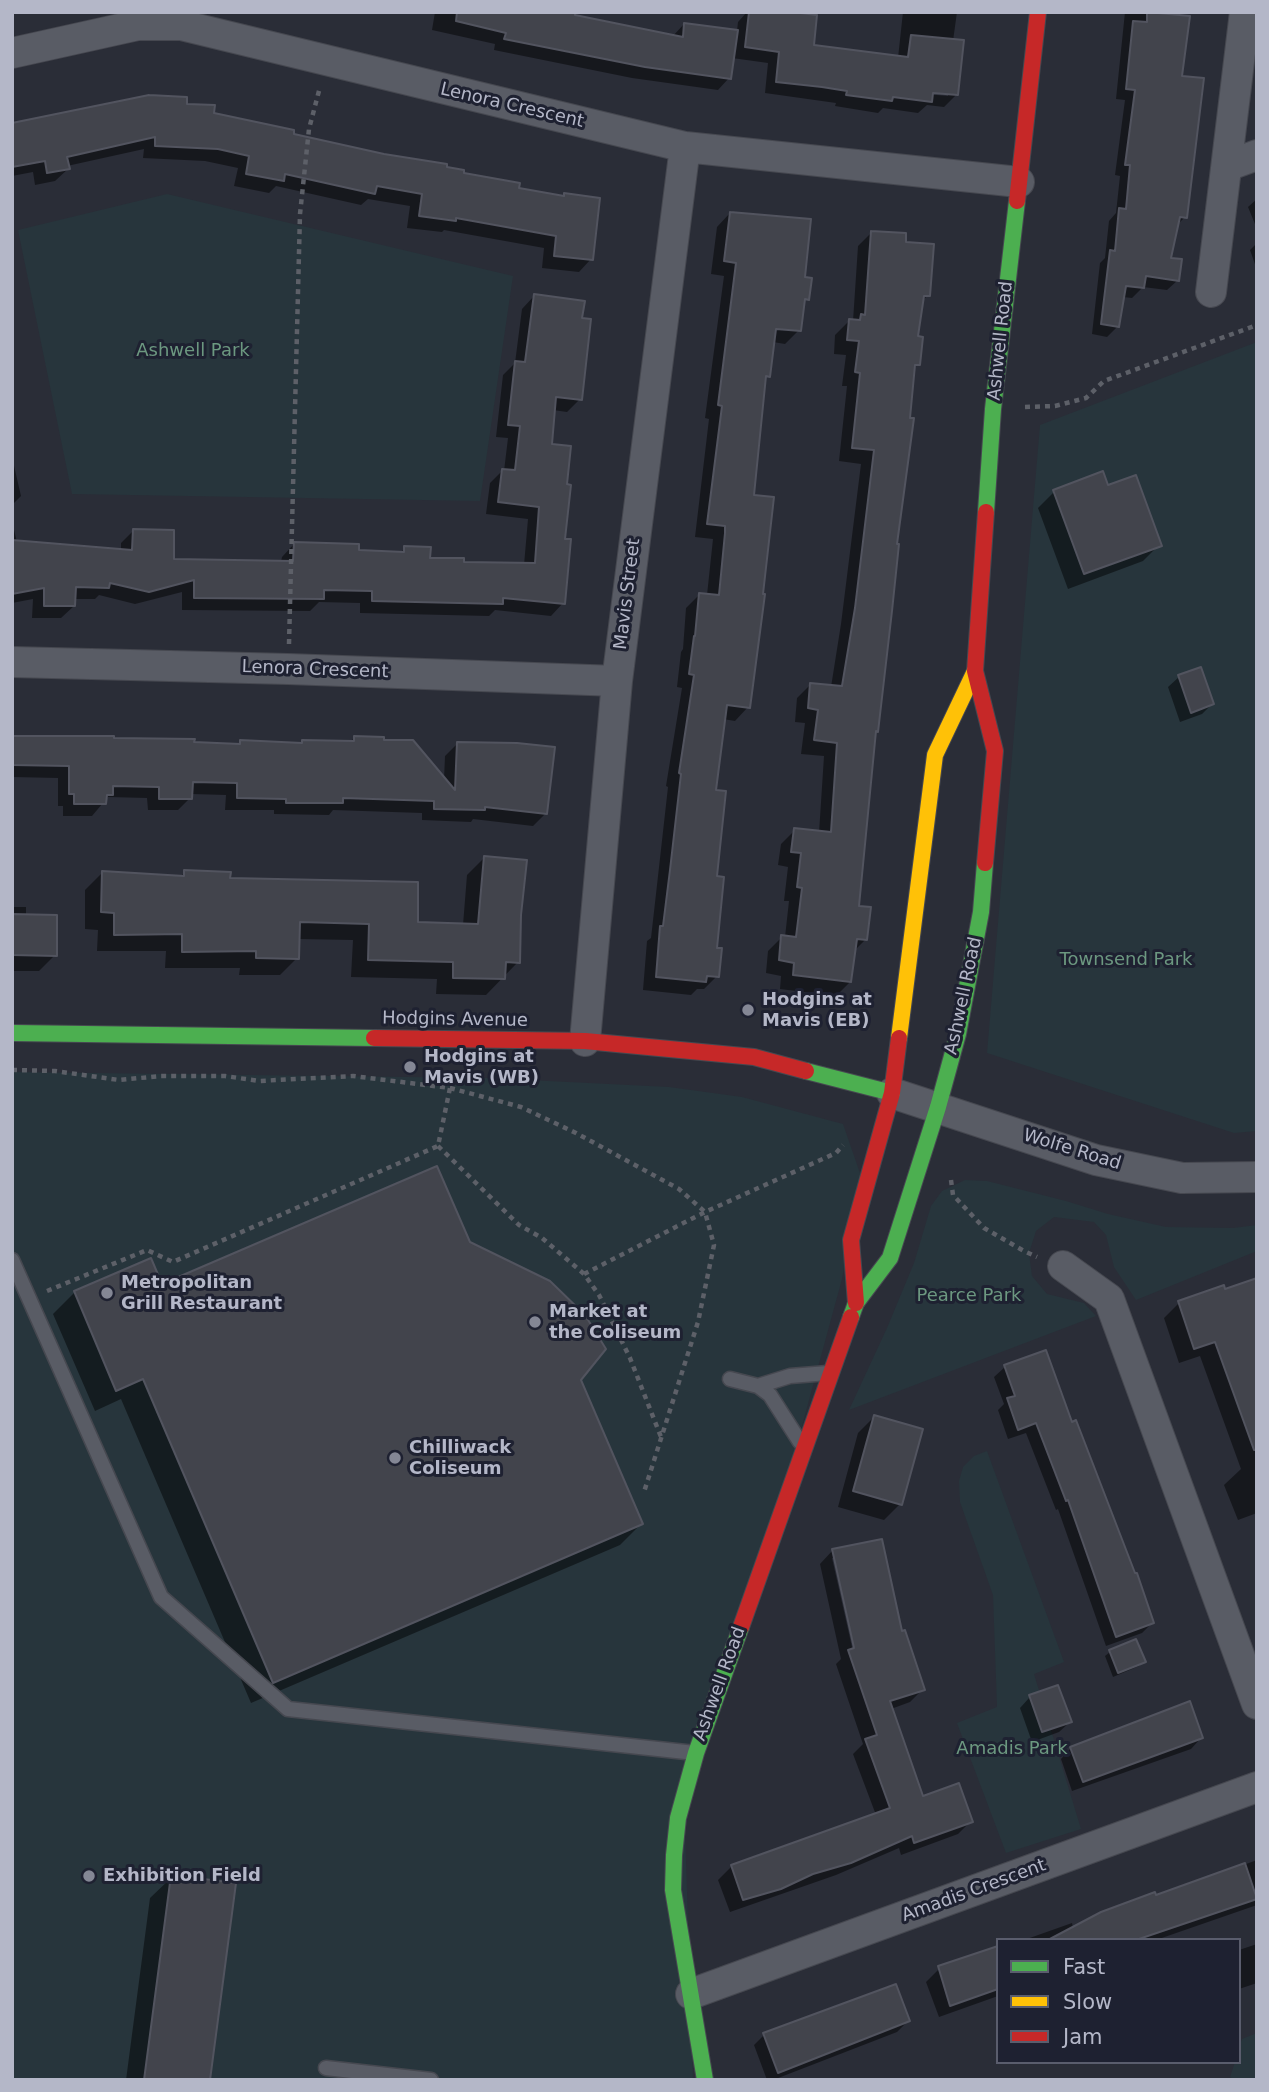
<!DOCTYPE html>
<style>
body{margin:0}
#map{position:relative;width:1269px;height:2092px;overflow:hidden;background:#2a2d37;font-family:"DejaVu Sans",sans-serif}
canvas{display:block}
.frame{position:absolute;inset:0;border:14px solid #b4b7c8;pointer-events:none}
.legend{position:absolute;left:996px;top:1938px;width:245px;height:126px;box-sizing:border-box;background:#1e2131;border:2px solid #5a5d6d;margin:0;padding:9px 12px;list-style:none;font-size:21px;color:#b4b7c8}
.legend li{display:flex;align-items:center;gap:14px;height:35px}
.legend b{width:35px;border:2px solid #5a5d6d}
</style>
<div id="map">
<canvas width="1269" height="2092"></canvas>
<div class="frame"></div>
<ul class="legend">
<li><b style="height:9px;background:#4caf50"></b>Fast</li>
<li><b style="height:9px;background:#ffc107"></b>Slow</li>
<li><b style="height:9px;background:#c62828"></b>Jam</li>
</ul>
</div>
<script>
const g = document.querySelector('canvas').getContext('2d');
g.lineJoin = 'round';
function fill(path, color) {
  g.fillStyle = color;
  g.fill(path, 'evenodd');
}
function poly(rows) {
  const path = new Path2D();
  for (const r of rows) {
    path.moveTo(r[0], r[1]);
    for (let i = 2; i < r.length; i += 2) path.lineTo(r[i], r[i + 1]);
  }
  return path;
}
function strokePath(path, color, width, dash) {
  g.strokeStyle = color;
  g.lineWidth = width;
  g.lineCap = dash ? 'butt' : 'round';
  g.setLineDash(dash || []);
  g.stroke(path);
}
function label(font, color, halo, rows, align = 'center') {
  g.font = font + ' "DejaVu Sans",sans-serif';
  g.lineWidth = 6;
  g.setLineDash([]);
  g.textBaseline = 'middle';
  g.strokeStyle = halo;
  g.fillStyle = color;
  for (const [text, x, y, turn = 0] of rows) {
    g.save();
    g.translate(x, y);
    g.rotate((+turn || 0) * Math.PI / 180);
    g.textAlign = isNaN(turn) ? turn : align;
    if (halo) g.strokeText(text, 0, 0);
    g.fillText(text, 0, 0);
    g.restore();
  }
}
const green = poly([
 [167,194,513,276,480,501,72,494,18,230],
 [1257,342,1257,1131,1234,1133,987,1053,1040,425],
 [12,1072,488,1078,669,1087,742,1097,843,1124,861,1176,842,1279,796,1448,683,1766,693,2080,12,2080],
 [965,1180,987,1181,1066,1201,1108,1214,1166,1227,1233,1228,1257,1225,1257,1251,1136,1300,1114,1267,1106,1235,1094,1222,1054,1217,1036,1231,1029,1253,1032,1276,1047,1294,1084,1303,1096,1316,849,1410,887,1328,914,1263,931,1206,942,1191],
 [987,1451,1064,1662,1034,1674,1081,1829,1006,1853,957,1723,997,1707,993,1595,960,1502,959,1481,963,1467,974,1456],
 [1257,2033,1257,2080,1234,2080,1230,2077,1235,2062,1239,2062,1239,2048,1242,2039]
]);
const shadow = poly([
 [435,12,572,12,573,16,672,37,684,24,737,31,738,22,747,12,776,12,812,47,898,58,903,12,957,12,953,41,956,95,944,107,927,105,918,113,883,108,878,113,835,106,836,103,765,93,768,63,732,58,729,78,718,90,632,78,494,50,495,44,432,30],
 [925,90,948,93,948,96,925,94],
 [1125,12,1176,12,1173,16,1180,77,1185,217,1176,226,1169,259,1178,280,1167,290,1143,287,1132,298,1123,297,1118,326,1107,337,1092,334,1100,263,1105,258,1109,221,1116,213,1120,176,1115,175,1125,100,1116,99],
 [185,105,212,115,292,135,445,168,462,175,517,189,562,197,564,195,591,259,579,272,542,268,544,248,444,230,442,232,407,228,410,206,368,199,361,205,276,186,269,193,234,186,238,168,205,161,143,158,144,149,67,166,68,169,55,181,35,185,33,172,12,176,12,125],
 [1257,199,1257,229,1248,207],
 [730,213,803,279,807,299,802,304,799,330,785,344,773,342,768,376,764,380,752,496,748,707,735,721,723,719,714,791,715,949,717,976,704,989,697,989,691,995,643,990,647,941,651,938,657,885,668,787,666,786,682,688,677,687,681,652,683,649,686,608,700,594,707,595,713,539,695,537,709,419,705,418,724,276,711,274,717,227],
 [872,232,904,243,928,295,921,302,916,338,918,364,913,370,857,907,866,939,854,951,850,982,836,996,780,989,781,976,766,973,768,951,782,937,785,937,789,901,784,901,788,867,778,865,781,844,795,830,819,833,824,756,801,754,805,723,795,722,797,698,811,684,831,687,841,624,861,464,839,461,847,386,842,386,846,355,834,354,835,335,849,321,853,321,858,246],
 [1257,243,1257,270,1250,250],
 [534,296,580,320,580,399,567,412,553,410,550,446,563,540,563,603,551,616,495,610,489,616,360,613,360,603,319,602,310,611,182,610,182,592,135,604,99,595,95,599,74,599,74,606,61,618,32,618,33,599,12,603,12,522,17,542,121,551,121,543,134,530,172,560,281,562,282,557,294,544,357,552,400,553,405,548,429,560,462,564,524,565,528,519,486,514,490,483,502,471,504,471,508,438,496,437,503,375,515,363,522,309],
 [12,457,21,496,12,505],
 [1107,487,1159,545,1143,561,1068,589,1038,508,1054,492],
 [1179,677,1212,704,1202,714,1180,722,1168,687],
 [12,738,237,746,241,742,300,744,302,742,349,743,354,738,383,742,444,780,445,756,457,744,546,813,533,826,473,819,471,822,422,820,422,813,333,810,329,815,274,814,274,810,225,810,226,795,191,794,190,798,178,810,148,810,147,798,108,797,92,816,63,816,63,806,58,806,58,778,12,777],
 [484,858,520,915,518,962,486,995,436,994,437,979,351,977,353,940,298,939,297,958,280,975,239,975,240,968,165,968,166,951,97,951,98,930,85,929,85,890,102,873,179,878,185,872,228,879,417,924,463,925,467,875],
 [12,907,26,907,26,916,55,955,39,971,12,971],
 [468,1243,579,1380,641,1524,620,1545,251,1703,121,1399,95,1411,53,1314,75,1292,161,1286],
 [1257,1280,1257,1513,1238,1520,1224,1485,1241,1469,1200,1356,1179,1363,1164,1318,1179,1303,1224,1291],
 [1005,1367,1071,1424,1152,1623,1142,1633,1106,1646,1058,1509,1056,1510,1026,1433,1008,1439,998,1410,1004,1404,994,1377],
 [874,1417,900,1504,884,1520,838,1507,858,1433],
 [833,1550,900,1634,923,1689,910,1702,891,1709,922,1798,971,1821,958,1834,901,1855,899,1848,836,1875,730,1912,718,1880,731,1867,876,1815,853,1754,863,1744,836,1664,841,1659,820,1564],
 [832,1558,836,1558,858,1656,854,1656],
 [1135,1641,1144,1662,1139,1666,1113,1677,1105,1656,1110,1652],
 [1030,1697,1070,1722,1059,1732,1032,1742,1020,1708],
 [1201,1738,1191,1749,1072,1791,1061,1759,1071,1748],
 [1257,1860,1257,1905,1156,1940,1024,1940,1072,1923,1073,1928],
 [172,1877,209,2080,126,2080,150,1898],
 [1257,1944,1257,1983,1239,1989,1239,1950],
 [998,1949,998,1996,939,2017,926,1982,938,1970],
 [908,2021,897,2032,773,2080,767,2080,754,2045,764,2035]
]);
const building = poly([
 [457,12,575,12,575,15,683,37,684,23,738,30,731,79,645,67,504,39,506,33,456,21,457,12],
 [749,12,792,12,817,15,814,45,908,57,911,35,964,40,958,95,933,93,932,102,893,97,892,101,846,95,847,91,822,87,776,82,779,52,745,47,749,12],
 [1147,12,1190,16,1182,76,1204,78,1187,218,1180,217,1171,258,1182,259,1179,281,1146,276,1144,288,1126,286,1119,327,1101,324,1110,250,1115,251,1119,208,1126,209,1130,165,1125,165,1135,90,1126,89,1133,21,1147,22,1147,12],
 [149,95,187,97,187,104,215,105,214,113,294,130,294,134,384,154,447,164,447,167,464,170,464,173,520,183,519,188,564,196,564,193,600,198,593,260,554,256,556,236,456,218,456,221,419,216,422,194,377,186,375,194,285,174,284,181,246,174,249,156,218,149,155,146,155,137,67,157,70,169,47,173,45,161,12,167,12,123,149,95],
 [730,212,811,219,805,277,812,278,809,300,805,299,801,331,776,329,770,377,766,376,754,495,774,497,763,594,765,594,750,708,727,705,716,790,726,791,717,876,724,877,717,948,722,948,719,977,707,976,706,982,656,977,660,926,663,926,670,870,681,774,679,773,694,675,689,674,694,636,695,636,699,593,719,595,725,533,725,526,707,524,722,406,718,405,736,263,724,261,730,212],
 [871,231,906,233,906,242,934,244,930,296,924,296,918,336,923,337,920,365,915,365,910,418,914,418,897,544,899,544,892,611,878,732,876,731,859,906,871,907,867,940,857,939,851,982,793,975,794,963,779,960,781,935,796,937,802,888,797,887,801,853,791,852,794,828,831,832,837,743,814,740,818,710,808,708,810,683,842,686,855,608,874,450,852,448,860,373,855,372,859,341,847,340,849,319,860,320,861,314,865,315,871,231],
 [534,294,585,301,582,318,591,319,582,400,556,397,552,444,571,446,567,484,571,485,565,539,571,539,565,604,503,598,503,604,372,601,372,591,324,590,324,599,194,598,194,580,149,592,110,583,109,588,76,587,75,606,44,606,44,588,12,594,12,540,132,550,133,529,174,530,174,559,293,561,294,542,359,544,359,550,404,552,404,546,431,547,430,558,464,558,464,562,535,563,539,507,498,502,502,469,515,470,520,426,508,425,515,361,525,362,534,294],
 [1103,471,1108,485,1136,475,1162,546,1084,574,1053,490,1103,471],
 [1201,667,1214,704,1191,713,1178,675,1201,667],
 [12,736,114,736,114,738,195,739,194,742,240,744,240,740,302,743,302,740,354,741,354,736,384,737,384,740,413,740,455,790,457,742,517,743,555,747,547,814,485,807,485,810,434,809,434,801,343,798,343,803,286,803,286,799,237,798,237,783,193,782,192,799,159,799,159,787,113,786,113,795,107,795,106,804,74,804,74,794,69,794,69,766,12,765,12,736],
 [484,856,527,860,521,915,520,963,506,962,505,979,453,978,453,962,368,960,369,924,300,922,299,959,256,958,256,951,182,952,182,934,114,935,114,913,101,912,102,871,184,876,184,870,231,872,230,878,418,882,418,922,478,924,484,856],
 [12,914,57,915,57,956,12,955,12,914],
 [437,1166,470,1242,550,1281,585,1315,606,1349,581,1380,643,1524,273,1683,143,1379,116,1391,74,1291,151,1258,162,1284,437,1166],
 [1257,1278,1257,1450,1254,1450,1215,1342,1194,1349,1178,1301,1224,1285,1225,1289,1257,1278],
 [1046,1350,1072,1422,1076,1420,1135,1573,1137,1573,1154,1623,1116,1637,1068,1500,1066,1501,1036,1423,1018,1430,1007,1398,1015,1396,1004,1365,1046,1350],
 [874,1415,923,1429,902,1505,853,1491,874,1415],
 [882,1539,902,1631,905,1630,925,1690,890,1701,923,1796,959,1783,973,1822,914,1843,912,1836,851,1863,813,1874,781,1889,743,1900,731,1865,890,1808,865,1739,877,1735,848,1650,854,1648,832,1549,882,1539],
 [1136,1639,1146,1662,1118,1673,1109,1650,1136,1639],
 [1058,1685,1072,1722,1042,1732,1029,1695,1058,1685],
 [1190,1701,1203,1738,1083,1782,1070,1747,1190,1701],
 [1245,1863,1257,1899,1136,1940,1048,1940,1101,1912,1155,1892,1156,1895,1245,1863],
 [171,1875,236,1883,210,2080,144,2080,171,1875],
 [998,1946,998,1989,950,2006,938,1966,998,1946],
 [896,1984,910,2021,778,2073,763,2033,896,1984]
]);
const path = poly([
 [1025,407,1055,406,1086,398,1104,381,1257,325],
 [289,644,300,214,309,129,320,87],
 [12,1070,55,1071,119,1080,161,1076,225,1076,259,1081,353,1076,450,1088,521,1107,576,1133,679,1189,705,1212,714,1245,698,1322,644,1492],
 [438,1146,519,1225,542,1238,584,1274,599,1295,630,1358,661,1437],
 [951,1180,953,1195,984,1228,1024,1251,1037,1257],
 [584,1274,705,1212,836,1153,843,1145],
 [47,1291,147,1250,173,1262,438,1146,450,1088]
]);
const lane = poly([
 [12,1260,161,1597,288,1709,695,1753],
 [730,1379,758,1386,770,1395,800,1442],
 [758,1386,790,1376,828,1373],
 [326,2068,431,2080]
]);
const street = poly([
 [12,53,138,25,181,25,685,147,1019,182],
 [1227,166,1257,155],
 [1211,292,1245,12],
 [12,662,288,669,617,681],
 [585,1041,617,681,685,147],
 [892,1093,1096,1160,1182,1178,1257,1177],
 [1063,1266,1109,1299,1257,1704],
 [691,1994,1257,1787]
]);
const fast = poly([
 [986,512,993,409,1017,201],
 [12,1033,374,1038],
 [806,1071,892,1093],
 [851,1317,856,1303,890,1258,938,1107,958,1034,981,912,985,863],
 [705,2080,673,1890,674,1855,678,1818,696,1753,741,1627]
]);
const slow = poly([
 [899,1038,935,755,975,671]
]);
const jam = poly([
 [1017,201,1038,12],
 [985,863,995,751,975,671,986,512],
 [374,1038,585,1041,754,1057,806,1071],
 [856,1303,851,1240,892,1093,899,1038],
 [741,1627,851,1317]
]);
const markers = [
 [748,1010,7,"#848795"],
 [410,1067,7,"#848795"],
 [107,1293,7,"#848795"],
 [535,1322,7,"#848795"],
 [395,1458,7,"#848795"],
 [89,1876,7,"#848795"]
];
const streetNames = [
 ["Lenora Crescent",512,106,13],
 ["Ashwell Road",1001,341,-84],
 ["Mavis Street",628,594,-83],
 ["Lenora Crescent",315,670,2],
 ["Ashwell Road",964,996,-78],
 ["Hodgins Avenue",455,1020,1],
 ["Wolfe Road",1072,1150,17],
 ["Ashwell Road",720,1684,-70],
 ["Amadis Crescent",974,1891,-20]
];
const parkNames = [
 ["Ashwell Park",193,351],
 ["Townsend Park",1126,960],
 ["Pearce Park",969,1296],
 ["Amadis Park",1012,1749]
];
const poiNames = [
 ["Hodgins at",762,1000],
 ["Mavis (EB)",762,1021],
 ["Hodgins at",424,1057],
 ["Mavis (WB)",424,1078],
 ["Metropolitan",121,1283],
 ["Grill Restaurant",121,1304],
 ["Market at",549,1312],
 ["the Coliseum",549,1333],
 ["Chilliwack",409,1448],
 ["Coliseum",409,1469],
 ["Exhibition Field",103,1876]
];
fill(green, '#27353c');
fill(shadow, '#0007');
fill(building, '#42444c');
strokePath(building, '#52545f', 2);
strokePath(lane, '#464850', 17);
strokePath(street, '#464850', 32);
strokePath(fast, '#464850', 18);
strokePath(slow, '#464850', 18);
strokePath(jam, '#464850', 18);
strokePath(path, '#5d6068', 4.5, [5, 5]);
strokePath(lane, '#595c65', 14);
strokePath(street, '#595c65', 30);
strokePath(fast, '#4caf50', 16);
strokePath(slow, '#ffc107', 16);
strokePath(jam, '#c62828', 16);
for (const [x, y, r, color] of markers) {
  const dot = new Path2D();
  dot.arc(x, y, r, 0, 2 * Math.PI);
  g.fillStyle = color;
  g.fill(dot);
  strokePath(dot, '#1e2131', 2.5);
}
label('18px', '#b4b7c8', '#1e2131', streetNames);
label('18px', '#6c9880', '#1e2131', parkNames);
label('bold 18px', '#b4b7c8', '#1e2131', poiNames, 'left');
</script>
